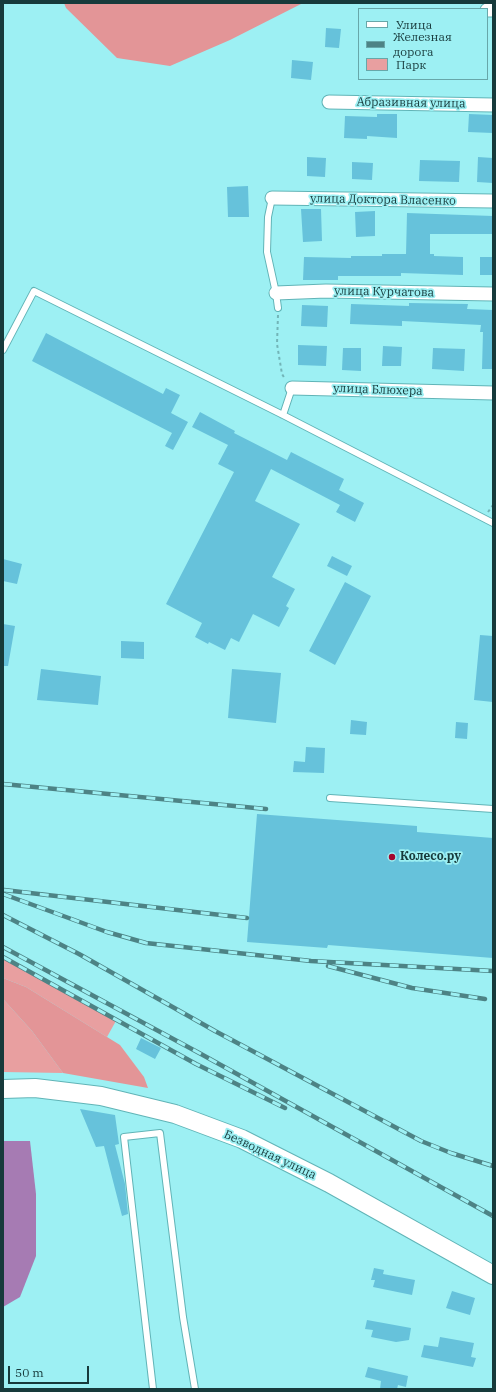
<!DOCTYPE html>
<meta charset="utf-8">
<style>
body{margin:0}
#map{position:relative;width:496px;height:1392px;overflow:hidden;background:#9df0f3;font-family:"IBM Plex Serif",serif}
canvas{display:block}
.frame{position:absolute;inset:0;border:4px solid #173a3b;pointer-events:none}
.legend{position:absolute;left:358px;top:8px;width:130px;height:72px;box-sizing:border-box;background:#9df0f3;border:1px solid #67a7a9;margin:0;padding:5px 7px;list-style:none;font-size:12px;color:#173a3b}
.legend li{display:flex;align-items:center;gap:8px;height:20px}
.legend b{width:20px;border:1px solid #67a7a9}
.scale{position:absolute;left:8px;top:1366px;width:81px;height:18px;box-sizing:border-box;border:2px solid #173a3b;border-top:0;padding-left:5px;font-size:12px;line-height:14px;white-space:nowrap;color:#173a3b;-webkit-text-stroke:3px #9df0f3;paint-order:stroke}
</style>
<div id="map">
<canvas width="496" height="1392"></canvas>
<div class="frame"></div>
<ul class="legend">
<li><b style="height:5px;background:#fff"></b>Улица</li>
<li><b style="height:5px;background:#4d8385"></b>Железная дорога</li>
<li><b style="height:11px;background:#e89fa0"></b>Парк</li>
</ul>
<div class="scale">50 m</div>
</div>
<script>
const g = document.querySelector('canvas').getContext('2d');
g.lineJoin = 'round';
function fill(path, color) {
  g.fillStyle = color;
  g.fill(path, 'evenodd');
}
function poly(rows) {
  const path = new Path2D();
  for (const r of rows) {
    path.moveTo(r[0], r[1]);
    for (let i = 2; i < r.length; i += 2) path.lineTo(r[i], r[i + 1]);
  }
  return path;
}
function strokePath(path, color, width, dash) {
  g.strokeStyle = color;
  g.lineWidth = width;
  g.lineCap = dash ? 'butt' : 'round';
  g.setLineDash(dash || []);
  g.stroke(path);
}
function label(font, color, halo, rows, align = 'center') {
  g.font = font + ' "IBM Plex Serif",serif';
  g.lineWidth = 3.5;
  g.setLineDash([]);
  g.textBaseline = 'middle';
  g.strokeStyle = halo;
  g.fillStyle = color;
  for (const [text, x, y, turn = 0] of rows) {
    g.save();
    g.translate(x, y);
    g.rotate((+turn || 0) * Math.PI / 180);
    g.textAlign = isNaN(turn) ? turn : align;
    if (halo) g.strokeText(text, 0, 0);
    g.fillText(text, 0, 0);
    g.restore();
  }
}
const green = poly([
 [3,956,117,1019,107,1037,26,987,3,978],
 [3,999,32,1031,63,1073,3,1072]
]);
const forest = poly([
 [64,3,303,3,230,40,170,66,117,58,66,8],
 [3,978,26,987,120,1045,144,1077,148,1088,63,1073,32,1031,3,999]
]);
const water = poly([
 [3,1141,30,1141,36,1194,36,1256,20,1297,3,1307]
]);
const building = poly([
 [326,28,341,29,339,48,325,47],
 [292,60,313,62,311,80,291,78],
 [377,114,397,114,397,138,367,136,367,139,344,138,345,116,377,117],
 [469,114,493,115,493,133,468,132],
 [307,157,326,158,325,177,307,176],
 [478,157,493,158,493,183,477,182],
 [420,160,460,161,459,182,419,181],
 [352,162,373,163,372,180,352,179],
 [248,186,249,217,228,217,227,187],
 [301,209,321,209,322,241,303,242],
 [375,211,375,236,356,237,355,212],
 [407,213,493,216,493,234,430,234,430,254,434,254,434,256,463,257,463,275,401,273,401,276,338,276,338,280,303,280,304,257,351,258,351,256,382,256,382,254,406,254],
 [480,257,493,257,493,275,480,275],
 [409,303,468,304,467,309,493,310,493,369,482,369,483,332,480,332,481,325,402,321,402,326,350,324,351,304,409,306],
 [302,305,328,306,327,327,301,326],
 [46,333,163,394,166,388,180,395,171,413,188,422,173,450,165,446,172,433,32,361],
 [298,345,327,346,326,366,298,365],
 [383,346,402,347,401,366,382,366],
 [343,348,361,348,361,371,342,370],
 [433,348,465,349,464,371,432,369],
 [200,412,235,431,234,433,287,460,291,452,344,479,339,490,364,503,355,522,336,512,340,505,271,469,255,501,300,524,272,577,295,589,286,606,289,608,279,627,253,614,239,642,231,638,225,650,209,642,208,644,195,637,202,623,166,604,234,472,218,464,228,445,192,427],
 [332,556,352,566,347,576,327,566],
 [3,559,22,564,17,584,3,581],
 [345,582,371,596,335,665,309,651],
 [3,624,15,626,8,666,3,666],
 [480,635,493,636,493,702,474,700],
 [121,641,144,642,144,659,121,658],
 [41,669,101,676,98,705,37,700],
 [232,669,281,673,276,723,228,718],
 [351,720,367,722,366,735,350,734],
 [456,722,468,723,467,739,455,738],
 [306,747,325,748,324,773,293,772,294,761,305,762],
 [257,814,417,826,417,832,493,838,493,958,328,945,327,948,247,942],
 [141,1038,161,1048,155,1059,136,1049],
 [80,1109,115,1115,119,1144,115,1145,125,1184,128,1214,122,1216,104,1146,96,1147],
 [374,1268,384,1270,383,1274,415,1280,412,1295,373,1287,375,1280,371,1280],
 [452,1291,475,1298,470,1315,446,1308],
 [367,1320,411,1328,409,1340,396,1342,371,1337,373,1330,365,1329],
 [440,1337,474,1343,471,1357,476,1358,473,1367,421,1357,424,1345,438,1347],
 [368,1367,408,1376,406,1387,398,1385,397,1389,380,1389,381,1381,365,1377]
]);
const path = poly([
 [278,315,277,344,282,374,285,379],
 [488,512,493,505]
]);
const service = poly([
 [272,198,268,217,267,252,276,293,278,308],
 [3,350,34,291,283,415,493,523],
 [283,415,292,388],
 [330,798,493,809],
 [153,1389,124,1137,160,1133,183,1317,195,1389]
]);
const minor = poly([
 [487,10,493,10],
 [329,102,493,105],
 [272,198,493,201],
 [276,293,326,291,493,294],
 [292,388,493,393]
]);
const secondary = poly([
 [3,1089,35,1088,101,1096,175,1114,242,1139,329,1183,493,1275]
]);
const rail = poly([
 [3,784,266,809],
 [4,890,247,918],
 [3,894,107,932,146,943,311,961,493,971],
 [3,915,79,954,215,1031,421,1141,451,1153,493,1166],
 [3,947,201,1054,493,1216],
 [3,957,196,1064,285,1108],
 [328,966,412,988,485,999]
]);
const markers = [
 [392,857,4,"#a4072e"]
];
const streetNames = [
 ["Абразивная улица",411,103,1],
 ["улица Доктора Власенко",383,200,1],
 ["улица Курчатова",384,292,1],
 ["улица Блюхера",378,390,2],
 ["Безводная улица",270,1155,25]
];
const poiNames = [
 ["Колесо.ру",400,857]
];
fill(green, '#e89fa0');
fill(forest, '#e39597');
fill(water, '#a67bb3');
fill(building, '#66c2db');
strokePath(service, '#61b4b7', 8);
strokePath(minor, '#61b4b7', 15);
strokePath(secondary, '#61b4b7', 20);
strokePath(path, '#72b5b8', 2, [3, 3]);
strokePath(service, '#fff', 6);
strokePath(minor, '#fff', 13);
strokePath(secondary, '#fff', 18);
strokePath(rail, '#4d8385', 4.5);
strokePath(rail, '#9df0f3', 3, [9]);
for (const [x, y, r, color] of markers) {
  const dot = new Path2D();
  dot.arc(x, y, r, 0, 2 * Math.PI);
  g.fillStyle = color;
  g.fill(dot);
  strokePath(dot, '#9df0f3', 1.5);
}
label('12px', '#173a3b', '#9df0f3', streetNames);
label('bold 12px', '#173a3b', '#9df0f3', poiNames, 'left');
</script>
